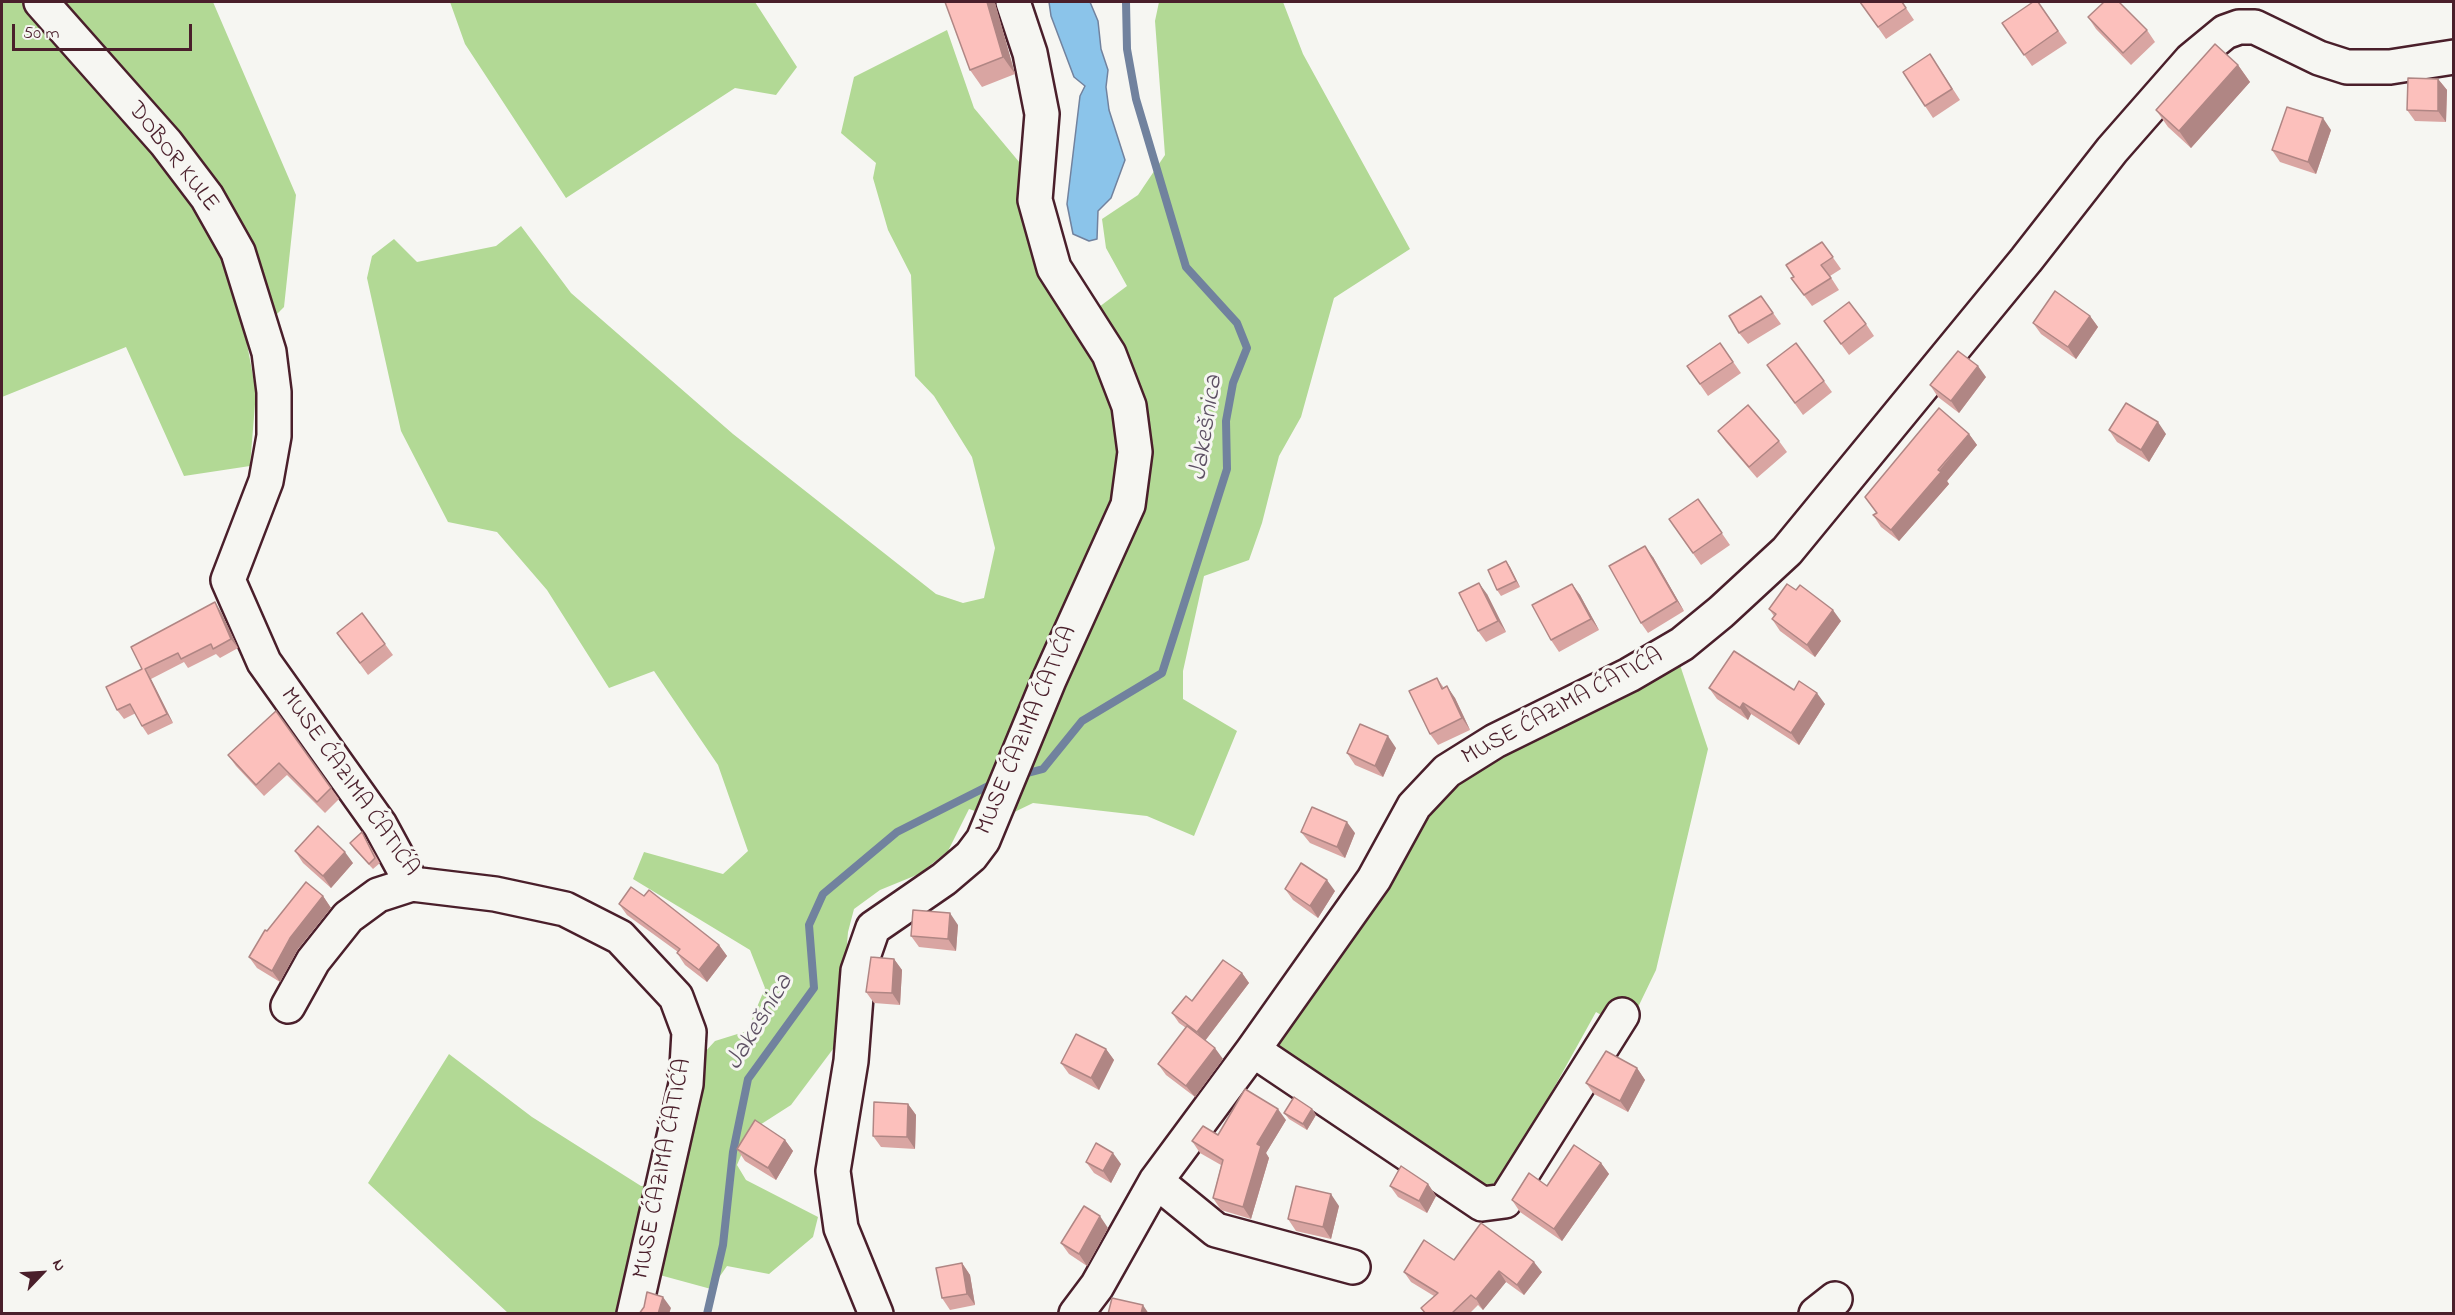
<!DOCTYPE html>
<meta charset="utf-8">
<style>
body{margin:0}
#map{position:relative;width:2455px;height:1315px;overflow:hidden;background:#f6f6f2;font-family:"Indie Flower",sans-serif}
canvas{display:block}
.frame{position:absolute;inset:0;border:3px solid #4a1f2b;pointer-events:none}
.north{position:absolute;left:12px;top:1243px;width:60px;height:60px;-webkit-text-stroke:4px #f6f6f2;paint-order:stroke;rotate:65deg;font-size:16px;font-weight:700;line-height:24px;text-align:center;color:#4a1f2b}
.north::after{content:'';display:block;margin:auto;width:21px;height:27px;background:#4a1f2b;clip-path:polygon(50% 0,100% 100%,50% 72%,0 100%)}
.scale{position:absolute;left:12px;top:24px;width:180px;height:27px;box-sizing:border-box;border:3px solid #4a1f2b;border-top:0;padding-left:8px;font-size:18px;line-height:21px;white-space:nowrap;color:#4a1f2b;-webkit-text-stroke:4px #f6f6f2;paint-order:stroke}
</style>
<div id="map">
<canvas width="2455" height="1315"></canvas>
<div class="frame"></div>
<div class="north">N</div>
<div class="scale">50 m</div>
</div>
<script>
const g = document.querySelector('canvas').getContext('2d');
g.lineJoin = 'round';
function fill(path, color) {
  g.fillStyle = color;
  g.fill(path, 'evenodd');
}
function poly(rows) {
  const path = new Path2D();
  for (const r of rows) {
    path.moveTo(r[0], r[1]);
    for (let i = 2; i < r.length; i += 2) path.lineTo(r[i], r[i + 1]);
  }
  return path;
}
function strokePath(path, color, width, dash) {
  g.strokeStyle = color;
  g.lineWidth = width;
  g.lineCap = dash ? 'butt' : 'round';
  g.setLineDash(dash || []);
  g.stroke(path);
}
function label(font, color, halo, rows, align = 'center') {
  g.font = font + ' "Indie Flower",sans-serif';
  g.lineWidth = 6;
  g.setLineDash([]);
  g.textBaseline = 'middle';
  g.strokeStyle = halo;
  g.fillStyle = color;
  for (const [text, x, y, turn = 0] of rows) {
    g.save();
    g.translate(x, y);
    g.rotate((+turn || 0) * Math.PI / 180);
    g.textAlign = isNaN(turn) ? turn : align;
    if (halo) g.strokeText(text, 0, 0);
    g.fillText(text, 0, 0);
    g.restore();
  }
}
const green = poly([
 [2,2,213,2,296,195,284,307,247,344,256,392,250,466,184,476,126,347,2,397],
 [450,2,755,2,797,67,776,95,735,88,566,198,465,44],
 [1159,2,1283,2,1303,54,1410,249,1334,298,1301,417,1279,456,1262,523,1249,560,1204,576,1183,671,1183,699,1237,731,1194,836,1147,816,1033,803,1000,819,969,809,948,851,919,874,880,890,854,909,848,932,839,1041,791,1105,752,1130,737,1165,746,1180,818,1217,813,1237,769,1274,727,1266,711,1289,656,1274,624,1313,508,1313,368,1183,449,1054,532,1117,641,1186,678,1182,704,1053,715,1041,747,1031,765,988,750,950,633,879,644,852,723,874,748,851,718,765,654,671,609,688,547,590,497,532,448,522,401,431,367,278,372,256,394,239,417,262,496,246,521,226,571,293,733,434,936,594,963,603,984,598,995,548,972,457,934,396,915,376,911,275,888,230,873,178,876,163,841,133,854,77,947,30,974,108,1025,169,1079,322,1127,286,1106,248,1102,219,1138,195,1165,155,1155,21],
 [1678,659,1708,749,1656,970,1627,1030,1596,1012,1505,1176,1485,1189,1272,1051,1357,933,1433,803,1490,753]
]);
const water = poly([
 [1049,2,1090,2,1098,21,1101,49,1108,70,1106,87,1109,110,1125,160,1111,198,1098,211,1097,239,1089,241,1073,234,1067,204,1080,96,1085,86,1074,77,1051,16,1049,2]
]);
const stream = poly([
 [1024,774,1043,769,1082,721,1162,673,1227,469,1226,421,1233,383,1247,348,1237,323,1186,267,1136,99,1127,49,1126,2],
 [707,1314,723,1245,733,1152,748,1079,814,988,809,925,823,894,897,832,996,782]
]);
const minor = poly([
 [41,2,166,143,207,197,238,252,269,352,274,392,274,436,266,481,228,580,264,662,380,825,412,884,495,894,565,909,620,937,676,997,689,1032,686,1084,634,1314],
 [288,1006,313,961,348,917,378,895,412,884],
 [1253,1050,1482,1204,1505,1201,1622,1015],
 [1156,1181,1216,1230,1353,1267],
 [876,1314,841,1228,833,1171,851,1061,858,971,873,928,944,879,971,856,983,840,1049,680,1128,505,1135,452,1129,406,1109,354,1054,268,1035,200,1042,114,1030,53,1013,2],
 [1076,1314,1097,1286,1156,1181,1253,1050,1374,879,1414,806,1447,771,1495,741,1629,675,1682,644,1721,612,1787,551,2026,260,2112,150,2191,60,2225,32,2239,27,2255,27,2319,58,2347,67,2390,67,2454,57],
 [1816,1314,1835,1299]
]);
const wall = poly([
 [1860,2,1902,2,1914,20,1886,39],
 [2038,2,2067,43,2032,66,2002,23],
 [995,3,1015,74,982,87,970,70],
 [2088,17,2147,30,2155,42,2131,65,2096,29],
 [2238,65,2250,82,2191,148,2168,127,2156,110],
 [1938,66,1960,100,1933,118,1925,106],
 [2438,79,2447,90,2446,122,2415,121,2407,110],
 [2331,130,2316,174,2280,162,2272,150],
 [1822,242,1841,269,1830,276,1839,290,1812,306,1791,278,1794,277],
 [1761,296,1781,324,1748,344,1739,333],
 [2090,316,2098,327,2076,359,2041,334,2033,323],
 [1824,321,1866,324,1874,336,1849,355],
 [1720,343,1741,373,1708,396,1687,366],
 [1775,376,1824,381,1832,392,1803,415],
 [1986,377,1959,413,1938,397,1930,385],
 [2109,430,2166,434,2149,462,2117,442],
 [1718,431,1779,441,1787,452,1757,478,1726,442],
 [1969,434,1977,445,1947,481,1949,484,1899,541,1881,527,1873,515],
 [1698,499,1730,545,1701,565,1669,519],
 [1653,557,1684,611,1648,633,1641,623],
 [1506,561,1510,567,1520,587,1501,596,1497,590],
 [1572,584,1580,595,1599,630,1559,652,1551,640],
 [1487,594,1506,632,1486,642,1478,631],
 [1769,609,1841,621,1815,657,1780,631,1772,619,1774,616],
 [221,612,238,648,220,658,216,654,188,668,184,662,151,679,173,723,148,735,142,726,136,713,124,719,117,710,142,669],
 [337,633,385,644,393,655,368,675],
 [1437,678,1444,688,1455,698,1470,730,1438,745,1430,734],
 [1709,688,1794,690,1825,704,1799,745,1751,714,1748,720,1717,699],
 [276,711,339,799,325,813,287,775,264,796,236,766,228,755],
 [1396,748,1383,777,1355,765,1347,753],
 [362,832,380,863,373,869,354,849,350,843],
 [1301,832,1355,833,1345,858,1310,843],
 [295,851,353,863,331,888,303,863],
 [1285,889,1335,891,1318,918,1293,900],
 [323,896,331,908,298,949,280,982,257,968,249,957,267,931],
 [644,896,719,945,727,956,707,982,685,965,677,953,678,952,627,915,619,904],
 [958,925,956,951,919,947,911,936],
 [894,959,902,970,900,1005,874,1003,866,992],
 [1242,973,1249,983,1205,1041,1223,1059,1195,1097,1166,1075,1158,1064,1186,1028,1179,1023,1172,1013],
 [1106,1049,1114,1060,1099,1090,1069,1074,1061,1063],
 [1637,1068,1645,1080,1628,1112,1594,1094,1586,1083],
 [908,1104,916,1115,915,1149,881,1147,873,1136],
 [1312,1109,1316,1115,1307,1130,1289,1119,1284,1113],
 [1286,1120,1266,1153,1269,1158,1251,1219,1221,1210,1213,1198,1221,1165,1200,1153,1192,1141],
 [785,1140,793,1151,776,1180,745,1161,737,1149],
 [1086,1162,1121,1164,1111,1183,1094,1173],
 [1601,1163,1609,1174,1562,1241,1520,1212,1512,1200],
 [1428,1184,1436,1196,1427,1213,1398,1197,1390,1186],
 [1339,1206,1331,1239,1296,1231,1288,1219],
 [1108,1228,1087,1266,1069,1254,1061,1243],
 [1454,1260,1542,1272,1524,1295,1506,1282,1483,1310,1478,1305,1469,1314,1425,1314,1421,1308,1434,1296,1411,1282,1404,1272],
 [962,1263,970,1275,975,1305,950,1310,942,1298]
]);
const shadedWall = poly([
 [987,2,994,2,995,3,1015,74,1003,57],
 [2238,65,2250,82,2191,148,2179,131],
 [2438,79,2447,90,2446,122,2438,111],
 [2323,118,2331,130,2316,174,2308,162],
 [2090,316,2098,327,2076,359,2068,347],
 [1978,366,1986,377,1959,413,1951,401],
 [2158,422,2166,434,2149,462,2141,450],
 [1969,434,1977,445,1947,481,1949,484,1899,541,1891,530],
 [1645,546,1653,557,1684,611,1677,601],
 [1506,561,1510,567,1520,587,1516,581],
 [1479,583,1487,594,1506,632,1498,621],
 [1572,584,1580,595,1599,630,1591,619],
 [215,602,221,612,238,648,231,639],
 [1833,610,1841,621,1815,657,1807,645],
 [145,669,151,679,173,723,167,714],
 [1447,686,1455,698,1470,730,1462,718],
 [1817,693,1825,704,1799,745,1791,733],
 [1743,703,1751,714,1748,720,1740,708],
 [1388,736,1396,748,1383,777,1375,766],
 [1347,822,1355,833,1345,858,1337,847],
 [345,852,353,863,331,888,323,876],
 [1327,880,1335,891,1318,918,1310,906],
 [323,896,331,908,298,949,280,982,272,971,290,938],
 [950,913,958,925,956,951,948,939],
 [719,945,727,956,707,982,699,970],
 [894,959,902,970,900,1005,892,993],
 [1242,973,1249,983,1204,1042,1197,1032],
 [1215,1048,1223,1059,1195,1097,1186,1086],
 [1106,1049,1114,1060,1099,1090,1091,1078],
 [1637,1068,1645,1080,1628,1112,1620,1101],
 [908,1104,916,1115,915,1149,907,1137],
 [1278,1109,1286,1120,1266,1153,1269,1158,1251,1219,1243,1207,1257,1144],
 [1312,1109,1316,1115,1307,1130,1303,1124],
 [785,1140,793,1151,776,1180,768,1168],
 [1113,1153,1121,1164,1111,1183,1103,1171],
 [1601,1163,1609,1174,1562,1241,1554,1229],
 [1428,1184,1436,1196,1427,1213,1419,1201],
 [1331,1194,1339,1206,1331,1239,1323,1227],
 [1100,1216,1108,1228,1087,1266,1079,1254],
 [1534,1262,1542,1272,1524,1295,1517,1285],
 [962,1263,970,1275,975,1305,967,1294],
 [1499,1271,1506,1282,1483,1310,1476,1299],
 [663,1297,671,1308,669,1314,658,1314],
 [1143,1305,1149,1314,1141,1314]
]);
const building = poly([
 [945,2,987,2,1003,57,970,70,945,2],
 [1860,2,1902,2,1906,8,1878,27,1860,2],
 [2033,2,2038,2,2058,31,2024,55,2002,23,2033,2],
 [2104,2,2119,2,2147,30,2123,53,2088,17,2104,2],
 [2215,44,2238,65,2179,131,2156,110,2215,44],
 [1930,54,1952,89,1925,106,1903,72,1930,54],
 [2408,78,2438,79,2438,111,2407,110,2408,78],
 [2287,107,2323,118,2308,162,2272,150,2287,107],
 [1822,242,1833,257,1821,265,1831,278,1804,295,1791,278,1794,277,1786,265,1822,242],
 [2055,291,2090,316,2068,347,2033,323,2055,291],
 [1761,296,1773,313,1739,333,1729,316,1761,296],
 [1849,302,1866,324,1841,344,1824,321,1849,302],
 [1720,343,1733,362,1700,384,1687,366,1720,343],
 [1796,343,1824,381,1795,403,1767,365,1796,343],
 [1958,351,1978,366,1951,401,1930,385,1958,351],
 [2126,403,2158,422,2141,450,2109,430,2126,403],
 [1748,405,1779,441,1749,467,1718,431,1748,405],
 [1939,408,1969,434,1938,470,1941,472,1891,530,1873,515,1877,513,1865,497,1939,408],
 [1698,499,1722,533,1693,553,1669,519,1698,499],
 [1645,546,1677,601,1641,623,1609,566,1645,546],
 [1506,561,1516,581,1497,590,1488,570,1506,561],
 [1479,583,1498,621,1478,631,1459,593,1479,583],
 [1572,584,1591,619,1551,640,1532,605,1572,584],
 [1787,584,1796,590,1800,585,1833,610,1807,645,1772,619,1776,614,1769,609,1787,584],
 [215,602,231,639,213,649,211,644,181,659,178,653,145,669,167,714,142,726,130,704,117,710,106,687,142,669,131,647,215,602],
 [362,613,385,644,360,663,337,633,362,613],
 [1734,651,1794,690,1799,681,1817,693,1791,733,1743,703,1740,708,1709,688,1734,651],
 [1437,678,1442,689,1447,686,1462,718,1430,734,1409,691,1437,678],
 [276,711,331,788,317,802,279,763,256,785,228,755,276,711],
 [1360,724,1388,736,1375,766,1347,753,1360,724],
 [1312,807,1347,822,1337,847,1301,832,1312,807],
 [318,826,345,852,323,876,295,851,318,826],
 [362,832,375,858,369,864,350,843,362,832],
 [1301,863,1327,880,1310,906,1285,889,1301,863],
 [306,882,323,896,290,938,272,971,249,957,265,930,267,931,306,882],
 [631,887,644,896,649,890,719,945,699,970,677,953,680,949,619,904,631,887],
 [913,910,950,913,948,939,911,936,913,910],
 [871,957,894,959,892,993,866,992,871,957],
 [1223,960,1242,973,1197,1032,1172,1013,1186,996,1192,1001,1223,960],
 [1187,1026,1215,1048,1186,1086,1158,1064,1187,1026],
 [1076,1034,1106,1049,1091,1078,1061,1063,1076,1034],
 [1606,1051,1637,1068,1620,1101,1586,1083,1606,1051],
 [1245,1089,1278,1109,1257,1144,1261,1146,1243,1207,1213,1198,1223,1160,1192,1141,1203,1126,1218,1135,1245,1089],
 [1294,1097,1312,1109,1303,1124,1284,1113,1294,1097],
 [874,1102,908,1104,907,1137,873,1136,874,1102],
 [755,1120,785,1140,768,1168,737,1149,755,1120],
 [1096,1143,1113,1153,1103,1171,1086,1162,1096,1143],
 [1574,1145,1601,1163,1554,1229,1512,1200,1529,1173,1547,1186,1574,1145],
 [1401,1166,1428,1184,1419,1201,1390,1186,1401,1166],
 [1296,1186,1331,1194,1323,1227,1288,1219,1296,1186],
 [1084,1206,1100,1216,1079,1254,1061,1243,1084,1206],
 [1481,1223,1534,1262,1517,1285,1499,1271,1476,1299,1471,1295,1451,1314,1426,1314,1421,1308,1438,1293,1404,1272,1424,1240,1454,1260,1481,1223],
 [962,1263,967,1294,942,1298,936,1268,962,1263],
 [647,1292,663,1297,658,1314,639,1314,644,1307,647,1292],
 [1112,1298,1143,1305,1141,1314,1108,1314,1112,1298]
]);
const streetNames = [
 ["DOBOR KULE",172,158,52],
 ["MUSE ĆAZIMA ĆATIĆA",1563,708,-28],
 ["MUSE ĆAZIMA ĆATIĆA",1028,731,-67],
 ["MUSE ĆAZIMA ĆATIĆA",348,783,55],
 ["MUSE ĆAZIMA ĆATIĆA",664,1169,-79]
];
const waterNames = [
 ["Jakešnica",1208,428,-81],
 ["Jakešnica",761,1023,-59]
];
fill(green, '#b2d995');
fill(water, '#8bc4ea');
strokePath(water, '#71829e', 1.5);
strokePath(stream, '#71829e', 8);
strokePath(minor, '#4a1f2b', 38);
strokePath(minor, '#f6f6f2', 33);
fill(wall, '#d9a5a2');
fill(shadedWall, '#b08684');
fill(building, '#fcc0bc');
strokePath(building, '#b08684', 1.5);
label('24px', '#4a1f2b', '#f6f6f2', streetNames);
label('italic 26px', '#5e5164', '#f6f6f2', waterNames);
</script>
